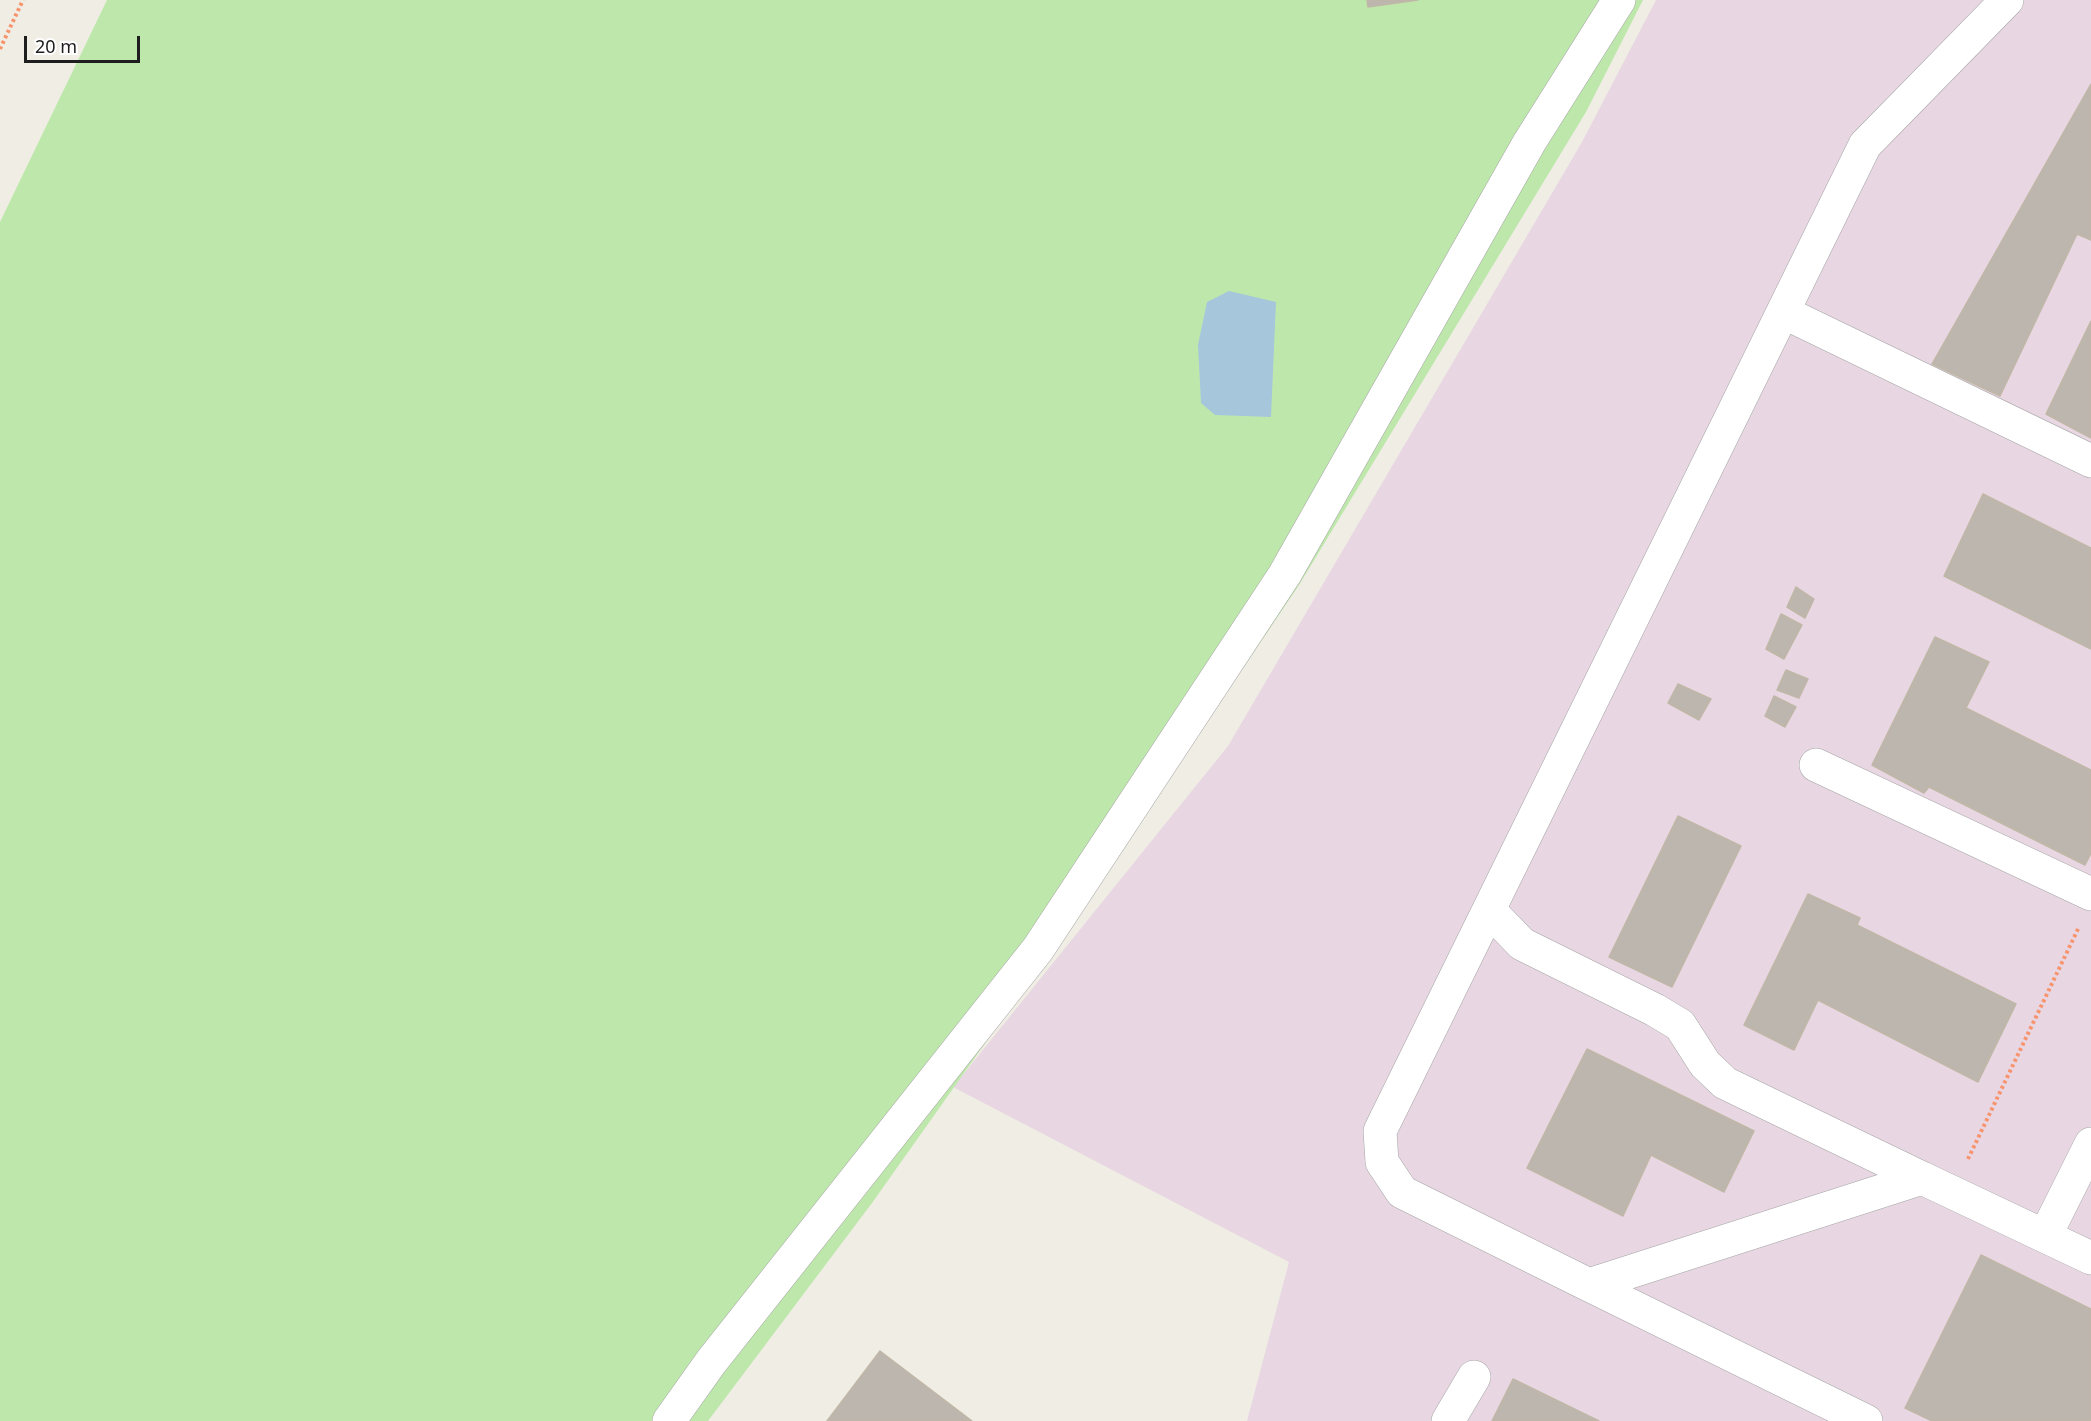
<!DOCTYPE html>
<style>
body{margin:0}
#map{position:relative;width:2091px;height:1421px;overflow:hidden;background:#efede4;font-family:"Noto Sans",sans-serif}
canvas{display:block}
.scale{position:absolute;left:24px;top:36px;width:116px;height:27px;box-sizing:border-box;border:3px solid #1e1e1e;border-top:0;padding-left:8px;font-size:18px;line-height:21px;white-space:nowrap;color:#1e1e1e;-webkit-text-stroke:4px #fff;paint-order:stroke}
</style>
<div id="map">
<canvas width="2091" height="1421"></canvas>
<div class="scale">20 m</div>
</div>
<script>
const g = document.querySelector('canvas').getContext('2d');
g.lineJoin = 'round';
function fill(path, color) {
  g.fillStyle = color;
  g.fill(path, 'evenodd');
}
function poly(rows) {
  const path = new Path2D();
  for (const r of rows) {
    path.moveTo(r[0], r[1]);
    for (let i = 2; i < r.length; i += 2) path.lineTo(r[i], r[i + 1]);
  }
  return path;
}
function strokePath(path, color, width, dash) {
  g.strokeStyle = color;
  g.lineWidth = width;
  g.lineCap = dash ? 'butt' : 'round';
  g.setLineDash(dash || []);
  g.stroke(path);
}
const industrial = poly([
 [1656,0,2091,0,2091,1421,1247,1421,1289,1262,953,1087,1228,746,1582,142]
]);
const grass = poly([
 [107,0,1643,0,1586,112,1299,585,1098,884,872,1203,708,1421,0,1421,0,222]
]);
const water = poly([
 [1229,291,1276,302,1271,417,1215,415,1201,403,1198,345,1207,302]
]);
const building = poly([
 [1367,0,1418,0,1368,7,1367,0],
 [2091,84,2091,240,2077,234,2000,396,1932,364,2091,84],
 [2091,321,2091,438,2046,414,2091,321],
 [1983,494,2091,548,2091,649,1944,576,1983,494],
 [1796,587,1814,599,1805,618,1787,607,1796,587],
 [1781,614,1802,625,1784,659,1766,649,1781,614],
 [1935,637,1989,662,1966,708,2091,770,2091,853,2085,865,1929,787,1924,793,1872,765,1935,637],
 [1786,670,1808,679,1799,698,1777,690,1786,670],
 [1678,684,1711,699,1699,720,1668,703,1678,684],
 [1774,696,1796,707,1785,727,1765,716,1774,696],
 [1678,816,1741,846,1672,987,1609,957,1678,816],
 [1808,894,1860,918,1857,925,2016,1004,1978,1082,1818,1000,1794,1050,1744,1025,1808,894],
 [1587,1049,1754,1131,1724,1192,1651,1155,1623,1216,1527,1168,1587,1049],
 [1981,1255,2091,1309,2091,1421,1932,1421,1905,1408,1981,1255],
 [880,1351,972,1421,827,1421,880,1351],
 [1513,1379,1599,1421,1492,1421,1513,1379]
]);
const path = poly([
 [0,49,23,0],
 [1968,1159,2079,927]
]);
const minor = poly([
 [2007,0,1865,145,1380,1131,1382,1162,1402,1192,1589,1285,1922,1178,2091,1258],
 [1783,312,2091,461],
 [1816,765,2091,894],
 [1489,910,1522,944,1655,1010,1680,1025,1705,1064,1725,1083,1922,1178],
 [2045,1236,2091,1144],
 [1589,1285,1866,1421],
 [669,1421,711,1362,1038,949,1285,574,1529,143,1619,0],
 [1448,1421,1474,1377]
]);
fill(industrial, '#e8d7e2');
fill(grass, '#bee8ab');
fill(water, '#a6c6dc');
fill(building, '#bcb6ae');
strokePath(building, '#c0b7a7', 1.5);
strokePath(minor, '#a5a5a5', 34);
strokePath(path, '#f7946e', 4, [3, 3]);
strokePath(minor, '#fff', 33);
</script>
